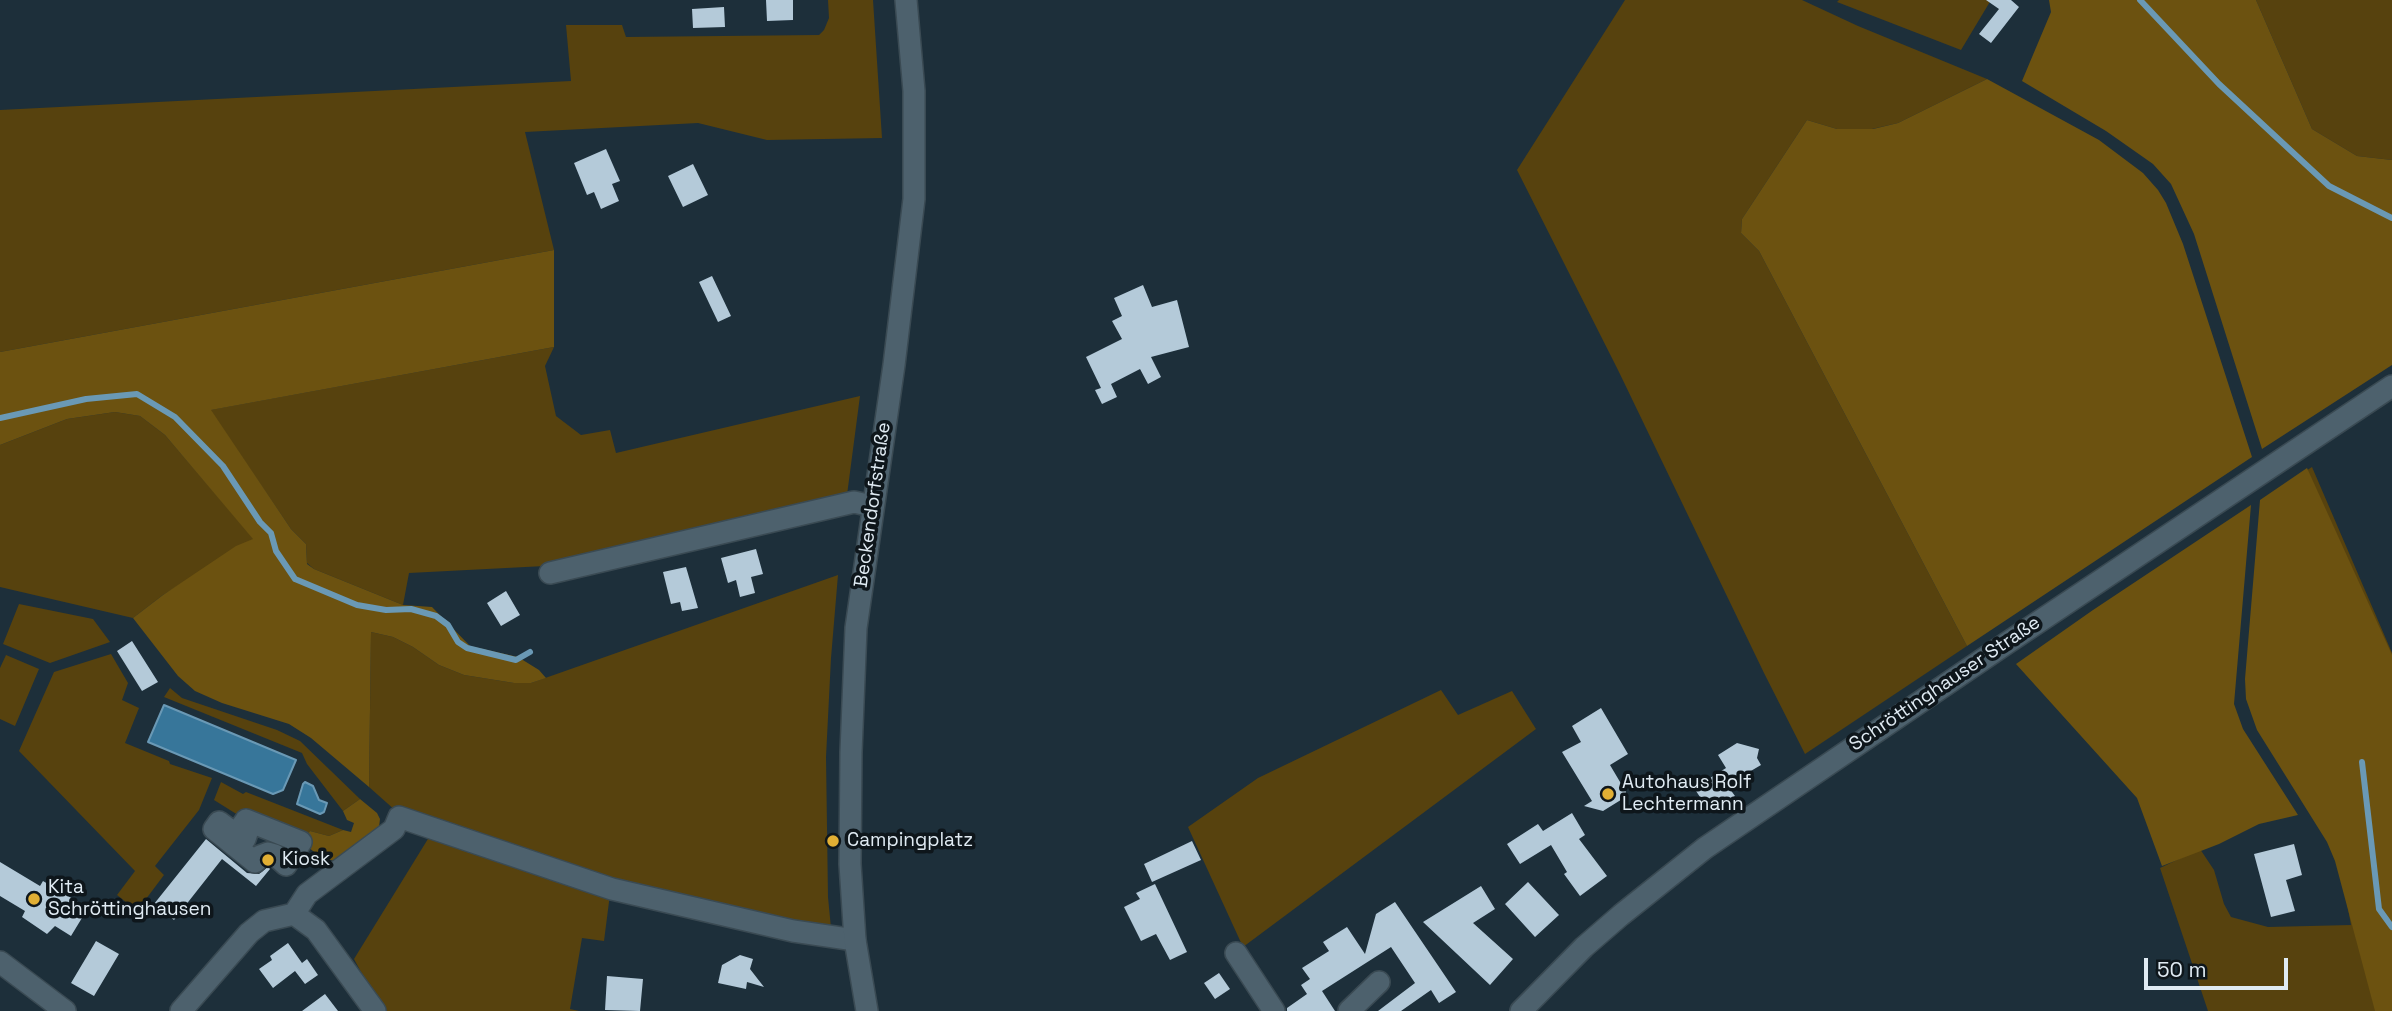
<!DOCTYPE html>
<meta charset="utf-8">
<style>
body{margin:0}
#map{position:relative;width:2392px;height:1011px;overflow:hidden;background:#1d2f3a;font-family:"Space Grotesk",sans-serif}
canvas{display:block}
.scale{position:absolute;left:2144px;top:958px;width:144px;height:32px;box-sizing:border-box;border:4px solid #e0ebf3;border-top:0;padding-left:9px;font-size:21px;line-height:24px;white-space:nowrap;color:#e0ebf3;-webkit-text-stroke:5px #0e161b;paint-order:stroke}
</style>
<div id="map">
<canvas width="2392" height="1011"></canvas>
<div class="scale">50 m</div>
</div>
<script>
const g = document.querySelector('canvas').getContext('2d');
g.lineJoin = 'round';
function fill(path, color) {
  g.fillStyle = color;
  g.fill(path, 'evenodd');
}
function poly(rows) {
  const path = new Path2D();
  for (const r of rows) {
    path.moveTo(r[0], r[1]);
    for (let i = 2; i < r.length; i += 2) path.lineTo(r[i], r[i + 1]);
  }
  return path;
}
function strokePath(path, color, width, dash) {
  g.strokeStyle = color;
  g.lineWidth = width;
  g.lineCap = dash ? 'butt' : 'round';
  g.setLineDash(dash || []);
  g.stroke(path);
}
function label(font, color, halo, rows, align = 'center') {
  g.font = font + ' "Space Grotesk",sans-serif';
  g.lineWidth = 7;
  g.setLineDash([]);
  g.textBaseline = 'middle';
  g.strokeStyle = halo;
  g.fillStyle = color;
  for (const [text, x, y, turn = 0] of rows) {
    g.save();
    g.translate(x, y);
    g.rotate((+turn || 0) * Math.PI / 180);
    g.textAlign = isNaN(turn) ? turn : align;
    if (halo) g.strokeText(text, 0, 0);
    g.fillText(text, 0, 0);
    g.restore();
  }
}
const green = poly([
 [828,0,873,0,882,138,767,140,698,123,525,132,554,250,0,352,0,110,571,81,566,25,622,25,626,37,819,35,824,30,829,18],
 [1625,0,1802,0,1858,26,1987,79,1898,123,1872,129,1837,129,1807,120,1742,219,1741,233,1759,251,1967,646,1805,754,1764,673,1618,370,1517,170],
 [1839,0,1991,0,1961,50,1850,7,1837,2],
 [2256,0,2392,0,2392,160,2357,156,2312,129],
 [554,347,545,366,556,416,581,435,610,430,616,453,860,396,847,495,545,566,409,573,403,605,314,569,307,563,306,544,291,529,210,410],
 [115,412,140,416,165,435,254,539,163,595,133,618,0,587,0,445,67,419],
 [2312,467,2392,653,2392,1011,2208,1011,2160,868,2200,849,2214,870,2224,904,2231,917,2268,927,2351,925,2271,493],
 [838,575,831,658,826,757,828,897,831,928,612,886,396,811,369,787,371,632,393,637,413,647,439,665,464,675,514,683,531,683],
 [19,604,93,619,110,642,50,663,3,644],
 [111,654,128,683,122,700,139,708,125,743,169,761,170,764,212,778,199,810,155,866,164,875,137,911,117,895,135,871,19,751,54,672],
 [6,655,39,669,15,726,0,719,0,668],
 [170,688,182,698,277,730,300,741,360,799,343,811,307,764,302,753,164,697],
 [1441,690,1458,715,1512,691,1536,729,1243,947,1188,827,1258,778],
 [221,782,243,794,246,792,343,830,329,836,310,831,302,841,238,815,214,800],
 [431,834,610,894,604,941,582,938,570,1009,579,1011,387,1011,368,985,354,959]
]);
const forest = poly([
 [2049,0,2256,0,2312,129,2357,156,2392,160,2392,365,2262,449,2194,234,2171,184,2153,164,2106,131,2022,81,2051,12],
 [1987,79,2099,140,2143,173,2158,190,2166,203,2183,244,2252,457,1967,646,1759,251,1741,233,1742,219,1807,120,1837,129,1873,129,1898,123],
 [554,250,554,347,211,410,291,529,306,544,307,564,314,569,403,605,432,607,470,646,518,657,539,670,546,678,531,683,514,683,464,675,439,665,413,647,393,637,371,632,369,787,311,738,289,724,222,703,195,691,178,676,133,618,163,595,236,546,253,539,165,435,140,416,115,412,67,419,0,445,0,352],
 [2307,468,2392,655,2392,1011,2375,1011,2335,861,2327,842,2257,730,2246,699,2245,679,2260,500],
 [2251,505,2234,704,2243,729,2298,815,2259,824,2219,844,2162,866,2137,798,2016,664,2093,610],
 [360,799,377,813,380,819,379,827,373,835,334,861,321,857,301,842,310,831,329,836,343,830,351,832,354,823,347,820,343,811]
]);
const water = poly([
 [164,705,296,760,283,790,273,794,148,742,164,705],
 [305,782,313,786,319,800,327,803,324,812,320,814,297,804,303,784,305,782]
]);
const stream = poly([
 [2140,0,2219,84,2329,186,2392,218],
 [0,418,86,399,137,394,175,417,223,466,260,522,271,533,276,551,295,579,357,605,386,610,411,609,436,616,448,625,458,642,467,648,516,660,530,652],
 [2362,762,2379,909,2392,927]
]);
const building = poly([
 [766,0,793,0,793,20,767,21],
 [1986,0,2011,0,2019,7,1991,43,1979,34,1999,9],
 [724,7,725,27,693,28,692,9],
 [606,149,620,181,612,184,619,201,601,209,594,192,587,195,574,163],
 [693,164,708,195,683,207,668,176],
 [712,276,731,316,718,322,699,282],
 [1143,285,1152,307,1177,300,1189,347,1151,357,1161,377,1148,384,1140,369,1111,384,1117,397,1102,404,1095,390,1101,388,1086,357,1122,339,1112,321,1122,316,1114,298],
 [756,549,763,574,751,577,755,593,740,597,736,580,728,583,721,558],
 [686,567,698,608,682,611,680,602,671,604,663,572],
 [506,591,520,615,501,626,487,603],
 [132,641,158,682,142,691,117,651],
 [1601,708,1628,754,1610,765,1626,792,1624,798,1603,811,1584,806,1592,801,1562,752,1581,742,1572,726],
 [1737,743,1759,749,1757,758,1761,765,1727,785,1735,796,1710,812,1694,788,1726,768,1718,755],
 [1572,813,1585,835,1579,839,1607,876,1580,896,1564,874,1567,872,1551,845,1520,864,1507,844,1538,824,1543,831],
 [206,839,247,873,259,874,268,867,270,869,256,886,222,859,174,920,154,904],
 [1192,841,1201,860,1152,882,1144,864],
 [2294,844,2302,875,2286,880,2295,911,2271,917,2254,854],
 [0,862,40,886,43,881,88,908,71,936,55,926,47,934,22,917,25,911,0,896],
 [1528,882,1559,915,1535,937,1505,904],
 [1155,884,1187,952,1170,960,1156,934,1141,941,1124,907,1140,899,1136,893],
 [1481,886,1495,909,1473,923,1513,959,1490,985,1423,922],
 [1395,902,1456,992,1439,1003,1431,990,1401,1011,1378,1011,1415,983,1391,947,1322,991,1335,1011,1287,1011,1287,1008,1307,994,1301,985,1310,979,1302,968,1329,951,1323,942,1347,927,1365,954,1376,914],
 [96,941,119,954,94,996,71,983],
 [288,943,302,963,307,959,318,975,305,984,295,971,273,988,259,969,272,960,270,956],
 [740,955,753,959,750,969,764,987,747,982,746,989,718,983,722,965],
 [1219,973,1230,989,1215,999,1204,983],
 [607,976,643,979,640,1011,605,1010],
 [325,994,338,1011,302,1011]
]);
const street = poly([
 [550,573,854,502,872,506],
 [246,820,301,842,286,865,275,855,268,853,260,856,255,862,214,829,219,822,242,839,245,839,247,833,241,827,246,820],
 [294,914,307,894,394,829,399,817,612,889,793,931,855,940],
 [1236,953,1274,1011],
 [0,962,65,1011],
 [181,1011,249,933,264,921,294,914,316,930,375,1011],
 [1349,1011,1379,982]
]);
const secondary = poly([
 [867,1011,855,940,850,864,851,752,856,628,894,365,914,199,914,91,906,0],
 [1521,1011,1584,947,1621,915,1705,848,2007,643,2392,386]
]);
const markers = [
 [1608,794,7,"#e1af34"],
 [833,841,7,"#e1af34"],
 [268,860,7,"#e1af34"],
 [34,899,7,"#e1af34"]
];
const streetNames = [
 ["Beckendorfstraße",873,505,-82],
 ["Schröttinghauser Straße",1945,684,-34]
];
const poiNames = [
 ["Autohaus Rolf",1622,783],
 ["Lechtermann",1622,805],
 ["Campingplatz",847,841],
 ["Kiosk",282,860],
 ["Kita",48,888],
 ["Schröttinghausen",48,910]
];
fill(green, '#57420e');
fill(forest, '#6c5210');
fill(water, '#37769a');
strokePath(water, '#6a99b5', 2);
strokePath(stream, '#6a99b5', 6);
fill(building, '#b4cad9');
strokePath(street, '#3a4a53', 24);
strokePath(secondary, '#3a4a53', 24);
strokePath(street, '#4d616d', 21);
strokePath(secondary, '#4d616d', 21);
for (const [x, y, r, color] of markers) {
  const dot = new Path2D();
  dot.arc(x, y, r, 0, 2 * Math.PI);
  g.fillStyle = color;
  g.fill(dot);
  strokePath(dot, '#0e161b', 2.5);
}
label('19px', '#e0ebf3', '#0e161b', streetNames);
label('19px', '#e0ebf3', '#0e161b', poiNames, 'left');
</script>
